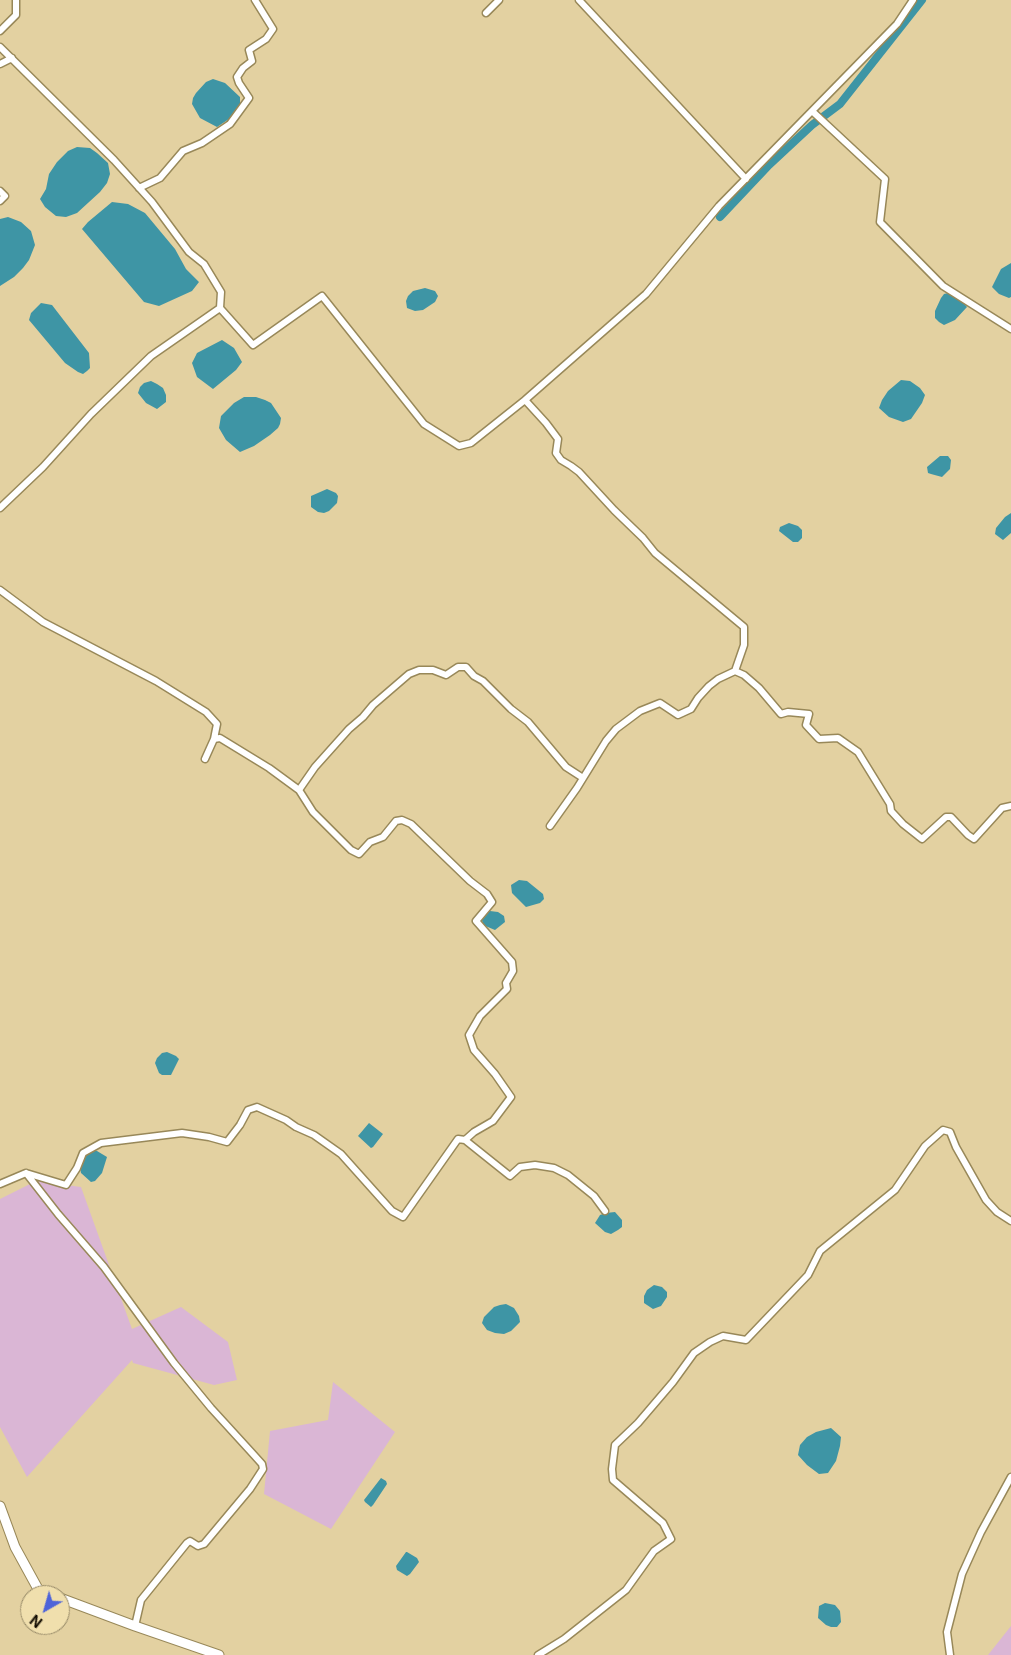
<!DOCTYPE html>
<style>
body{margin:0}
#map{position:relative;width:1011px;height:1655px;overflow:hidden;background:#e3d1a1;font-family:Inter,sans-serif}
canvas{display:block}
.north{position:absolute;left:20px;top:1585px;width:50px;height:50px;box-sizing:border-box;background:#f0dfad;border:1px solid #978a68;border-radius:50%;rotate:218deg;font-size:14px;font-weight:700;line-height:20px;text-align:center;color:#110b00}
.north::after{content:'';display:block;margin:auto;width:18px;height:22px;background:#4e64d9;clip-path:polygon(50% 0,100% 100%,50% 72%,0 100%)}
</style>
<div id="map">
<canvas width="1011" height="1655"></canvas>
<div class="north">N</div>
</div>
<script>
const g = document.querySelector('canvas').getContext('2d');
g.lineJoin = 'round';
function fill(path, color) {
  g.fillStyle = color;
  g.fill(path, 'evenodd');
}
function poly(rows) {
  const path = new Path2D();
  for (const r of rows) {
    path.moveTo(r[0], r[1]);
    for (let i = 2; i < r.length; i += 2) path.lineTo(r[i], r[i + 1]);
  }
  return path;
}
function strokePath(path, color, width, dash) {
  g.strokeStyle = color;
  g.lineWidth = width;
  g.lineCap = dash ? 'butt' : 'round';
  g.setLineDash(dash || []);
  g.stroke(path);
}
const green = poly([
 [36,1181,81,1187,132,1329,181,1307,228,1342,237,1380,214,1385,133,1363,132,1360,27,1477,0,1427,0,1199],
 [333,1382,395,1432,331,1529,264,1494,270,1431,328,1420],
 [1011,1626,1011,1655,988,1655]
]);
const water = poly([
 [213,79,225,83,240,97,240,107,232,117,217,127,200,118,192,104,193,98,196,93,206,82],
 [77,147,90,148,97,153,108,163,110,174,107,183,100,192,77,213,66,217,56,216,45,207,40,199,46,189,49,174,57,162,68,151],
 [112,202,128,204,145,213,175,249,186,269,199,282,192,291,159,306,144,302,82,229,88,222],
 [8,217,21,222,31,231,35,245,29,260,23,268,14,277,0,286,0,219],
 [1011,263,1011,297,1009,298,999,294,992,287,1001,269],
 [425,288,435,291,438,296,435,302,423,310,415,311,407,308,406,301,408,296,413,291],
 [948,293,962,301,967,307,955,320,944,325,939,322,935,318,935,311,941,298,944,294],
 [41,303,52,305,89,353,90,368,87,371,83,374,78,372,65,363,29,320,31,313],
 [222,340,234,348,242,362,236,370,213,389,197,377,192,363,197,353],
 [901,380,910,381,920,388,925,395,922,403,911,419,903,422,889,417,879,408,882,400,888,391],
 [151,381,157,384,163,388,166,395,166,402,157,409,146,403,138,393,140,387,144,383],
 [244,397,256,397,265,400,271,403,281,418,280,424,278,428,270,435,254,446,240,452,226,440,219,428,221,416,234,403],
 [940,456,948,456,951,460,950,469,942,477,931,474,928,473,927,467],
 [327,489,336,493,338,496,337,503,329,511,324,513,318,512,311,507,311,496],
 [1011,513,1011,533,1003,540,995,534,996,528,1005,517],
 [789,523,798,526,802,530,802,538,798,542,793,542,779,531,780,527],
 [519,880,527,881,543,894,544,899,540,903,526,907,512,893,511,885],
 [490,911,498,912,504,916,505,922,495,930,483,925,482,920],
 [167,1052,176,1056,179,1059,171,1075,162,1075,159,1073,155,1063,157,1058,162,1053],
 [369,1123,383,1134,373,1147,371,1148,358,1136],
 [89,1151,97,1151,107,1157,102,1173,95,1181,91,1182,81,1173,80,1167,85,1155],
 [615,1212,622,1220,622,1227,618,1230,611,1234,605,1232,595,1223,600,1215,606,1213],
 [654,1285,662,1287,667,1292,667,1297,661,1306,653,1309,644,1303,644,1296,647,1290],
 [506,1304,514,1308,519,1316,520,1322,511,1331,504,1334,495,1333,487,1330,482,1323,484,1317,494,1307,500,1305],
 [831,1428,841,1437,840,1446,836,1461,828,1473,819,1474,807,1465,798,1455,800,1445,807,1437,816,1432],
 [381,1478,386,1481,387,1484,373,1505,371,1507,365,1502,364,1500],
 [406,1552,407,1552,417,1558,419,1562,410,1574,407,1576,397,1570,396,1566],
 [825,1603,835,1605,840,1611,841,1622,837,1627,831,1627,826,1625,818,1618,819,1606]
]);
const canal = poly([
 [720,217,769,165,812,125,840,104,922,0]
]);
const street = poly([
 [579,0,746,179],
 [486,13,499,0],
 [0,31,16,15,16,0],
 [0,47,114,160,152,202,189,252,204,264,221,292,220,308],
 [0,64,12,58],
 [812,111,885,179,880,222,943,286,1011,329],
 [139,188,160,178,183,151,202,143,230,124,249,98,239,83,237,77,243,68,252,61,249,50,266,39,273,29,255,0],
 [0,191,5,196,0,201],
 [525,400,546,423,558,439,556,453,561,460,571,466,579,472,614,510,643,538,655,553,744,627,744,645,735,671],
 [0,508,43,467,91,414,151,356,220,308,253,345,322,296,424,424,459,446,471,443,525,400,646,294,719,206,897,24,913,0],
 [0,590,43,622,156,681,206,712,217,724,214,739],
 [205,759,214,739,220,738,269,768,299,790,313,812,351,850,359,854,370,842,383,837,396,821,402,820,411,824,470,881,487,894,492,902,476,921,512,962,513,971,506,983,507,989,480,1016,469,1035,474,1050,495,1074,511,1097,493,1121,474,1132,465,1140],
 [299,790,315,767,349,729,363,717,373,705,409,674,419,670,433,670,446,675,458,667,466,667,474,676,483,681,511,709,528,722,566,767,583,778],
 [550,826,577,788,606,741,616,729,640,711,660,703,678,715,691,709,698,698,709,686,718,679,735,671,744,675,759,688,781,714,788,712,809,714,806,725,819,739,838,738,858,752,890,804,891,811,903,824,922,839,946,817,951,817,968,835,974,839,1002,808,1011,806],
 [26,1173,58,1214,104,1267,174,1363,211,1408,253,1454,262,1464,263,1469,250,1489,204,1544,198,1546,190,1541,187,1543,141,1600,135,1626],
 [0,1184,26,1173,66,1185,77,1168,83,1153,101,1143,182,1133,209,1137,227,1142,240,1125,248,1110,257,1107,286,1120,296,1127,314,1135,341,1154,392,1211,403,1217,458,1139,465,1140,510,1176,520,1167,535,1165,554,1168,568,1175,594,1196,605,1211],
 [538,1655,564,1639,626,1590,654,1551,671,1539,663,1523,613,1480,612,1469,615,1445,638,1423,673,1382,694,1353,710,1342,723,1336,746,1340,808,1275,820,1251,895,1190,925,1146,943,1130,950,1132,956,1147,986,1200,997,1212,1011,1221],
 [950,1655,947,1632,962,1574,981,1532,1011,1477]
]);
const secondary = poly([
 [0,1506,15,1547,38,1589,53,1595],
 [60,1598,135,1626,219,1655]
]);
fill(green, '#dab6d5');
fill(water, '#3e95a5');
strokePath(canal, '#3e95a5', 8);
strokePath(street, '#988859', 9);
strokePath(secondary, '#988859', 11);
strokePath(street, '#fff', 6);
strokePath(secondary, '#fff', 9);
</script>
